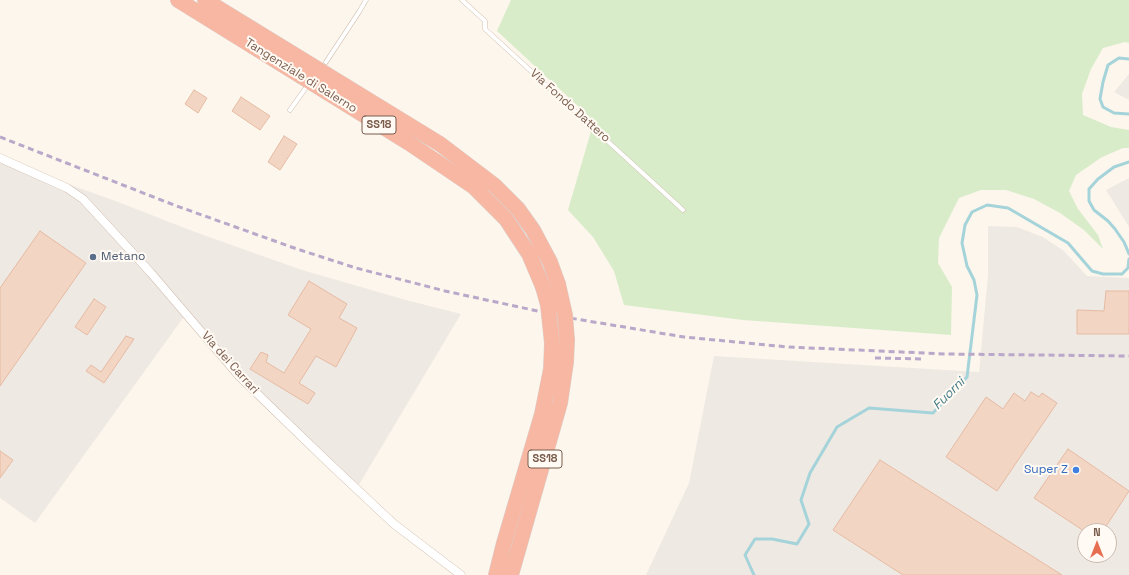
<!DOCTYPE html>
<style>
body{margin:0}
#map{position:relative;width:1129px;height:575px;overflow:hidden;background:#fdf6ec;font-family:"Space Grotesk",sans-serif}
canvas{display:block}
.north{position:absolute;left:1077px;top:523px;width:40px;height:40px;box-sizing:border-box;background:#fffaf3;border:1px solid #cabbb1;border-radius:50%;rotate:0deg;font-size:11px;font-weight:700;line-height:16px;text-align:center;color:#7a5c4d}
.north::after{content:'';display:block;margin:auto;width:14px;height:18px;background:#e76f51;clip-path:polygon(50% 0,100% 100%,50% 72%,0 100%)}
</style>
<div id="map">
<canvas width="1129" height="575"></canvas>
<div class="north">N</div>
</div>
<script>
const g = document.querySelector('canvas').getContext('2d');
g.lineJoin = 'round';
function fill(path, color) {
  g.fillStyle = color;
  g.fill(path, 'evenodd');
}
function poly(rows) {
  const path = new Path2D();
  for (const r of rows) {
    path.moveTo(r[0], r[1]);
    for (let i = 2; i < r.length; i += 2) path.lineTo(r[i], r[i + 1]);
  }
  return path;
}
function strokePath(path, color, width, dash) {
  g.strokeStyle = color;
  g.lineWidth = width;
  g.lineCap = dash ? 'butt' : 'round';
  g.setLineDash(dash || []);
  g.stroke(path);
}
function label(font, color, halo, rows, align = 'center') {
  g.font = font + ' "Space Grotesk",sans-serif';
  g.lineWidth = 4;
  g.setLineDash([]);
  g.textBaseline = 'middle';
  g.strokeStyle = halo;
  g.fillStyle = color;
  for (const [text, x, y, turn = 0] of rows) {
    g.save();
    g.translate(x, y);
    g.rotate((+turn || 0) * Math.PI / 180);
    g.textAlign = isNaN(turn) ? turn : align;
    if (halo) g.strokeText(text, 0, 0);
    g.fillText(text, 0, 0);
    g.restore();
  }
}
const industrial = poly([
 [1129,74,1129,100,1114,92],
 [0,160,113,200,195,232,302,270,406,300,461,314,354,493,183,318,35,523,0,498],
 [1129,178,1129,227,1106,190],
 [988,226,1017,227,1043,237,1064,251,1087,276,1129,278,1129,575,646,575,689,483,714,356,979,372,988,275],
 [1085,531,1109,531,1109,555,1085,555]
]);
const green = poly([
 [511,0,1129,0,1129,43,1125,42,1103,48,1091,69,1082,94,1083,115,1111,127,1129,130,1129,148,1123,148,1102,157,1076,175,1069,191,1078,209,1098,235,1103,249,1084,230,1060,213,1034,199,1006,190,981,190,959,198,939,238,938,263,952,287,951,335,743,320,624,305,614,271,593,237,568,210,594,121,497,31]
]);
const stream = poly([
 [1129,59,1119,58,1108,65,1103,82,1100,99,1103,107,1114,113,1129,114],
 [1129,162,1114,167,1098,179,1089,189,1089,201,1094,210,1108,221,1115,229,1124,242,1129,254],
 [754,575,745,555,755,539,772,539,797,544,809,524,801,500,810,473,837,427,869,408,933,413,967,377,977,295,974,280,967,266,962,243,965,225,972,212,987,205,1008,208,1068,243,1092,271,1103,274,1122,274,1128,268,1129,259]
]);
const building = poly([
 [194,90,207,98,198,113,185,104,194,90],
 [241,97,270,116,260,130,232,111,241,97],
 [284,136,297,144,280,170,268,162,284,136],
 [40,231,86,263,0,386,0,288,40,231],
 [309,281,347,304,339,318,357,328,336,367,316,356,299,383,315,393,308,404,250,369,261,352,268,355,266,362,284,373,311,329,288,315,309,281],
 [1106,291,1129,291,1129,334,1077,334,1077,310,1104,311,1106,291],
 [94,299,106,307,87,335,75,327,94,299],
 [126,336,134,339,104,383,86,371,91,365,101,372,126,336],
 [1031,392,1039,397,1042,393,1057,403,997,491,946,457,986,397,1003,409,1014,393,1025,401,1031,392],
 [1068,449,1129,491,1103,531,1084,531,1034,498,1068,449],
 [0,451,13,460,0,478,0,451],
 [880,460,1062,575,903,575,833,530,880,460]
]);
const lane = poly([
 [462,0,485,21,485,29,683,210],
 [326,62,359,12,366,0],
 [290,110,305,89]
]);
const street = poly([
 [0,158,67,188,83,199,151,273,239,376,273,409,331,465,394,524,461,575]
]);
const highway = poly([
 [178,0,409,143,474,187,506,219,529,254,543,287],
 [205,0,440,144,494,185,518,209,533,230,550,262,558,284],
 [496,575,504,543,542,414,551,369,552,343],
 [511,575,560,403,566,362,567,340]
]);
const rail = poly([
 [0,137,174,205,297,249,356,268,445,291,570,318,684,337,788,347,947,354,1129,356],
 [875,358,925,359]
]);
const highwayBridge = poly([
 [558,284,565,315,567,340],
 [543,287,548,305,552,343]
]);
const markers = [
 [93,257,4,"#5c6f8a"],
 [1076,470,4,"#3f7fe0"]
];
const shields = [
 [379,125,34],
 [545,459,34]
];
const shieldNames = [
 ["SS18",379,125],
 ["SS18",545,459]
];
const streetNames = [
 ["Tangenziale di Salerno",301,76,32],
 ["Via Fondo Dattero",570,106,42],
 ["Via dei Carrari",230,363,48]
];
const serviceNames = [
 ["Metano",101,257]
];
const shopNames = [
 ["Super Z",1068,470]
];
const waterNames = [
 ["Fuorni",949,394,-45]
];
fill(industrial, '#efe9e4');
fill(green, '#d8ecc9');
strokePath(stream, '#a5d3da', 3);
fill(building, '#f3d5c3');
strokePath(building, '#e6bba3', 1);
strokePath(lane, '#d1beb0', 5);
strokePath(street, '#d1beb0', 9);
strokePath(highway, '#dad1cd', 16);
strokePath(lane, '#fff', 4);
strokePath(street, '#fff', 8);
strokePath(highway, '#f7b7a3', 15);
strokePath(rail, '#b9a8c9', 3, [6, 4]);
strokePath(highwayBridge, '#dad1cd', 16, []);
strokePath(highwayBridge, '#f7b7a3', 15);
for (const [x, y, r, color] of markers) {
  const dot = new Path2D();
  dot.arc(x, y, r, 0, 2 * Math.PI);
  g.fillStyle = color;
  g.fill(dot);
  strokePath(dot, '#fffaf3', 1.5);
}
for (const [x, y, w] of shields) {
  const box = new Path2D();
  box.roundRect(x - w / 2, y - 9, w, 18, 3);
  g.fillStyle = '#fffaf3';
  g.fill(box);
  strokePath(box, '#7a5c4d', 1);
}
label('bold 11px', '#7a5c4d', null, shieldNames);
label('12px', '#7a5c4d', '#fffaf3', streetNames);
label('12px', '#4e5e75', '#fffaf3', serviceNames, 'left');
label('12px', '#366cbe', '#fffaf3', shopNames, 'right');
label('italic 13px', '#437c86', '#fffaf3', waterNames);
</script>
